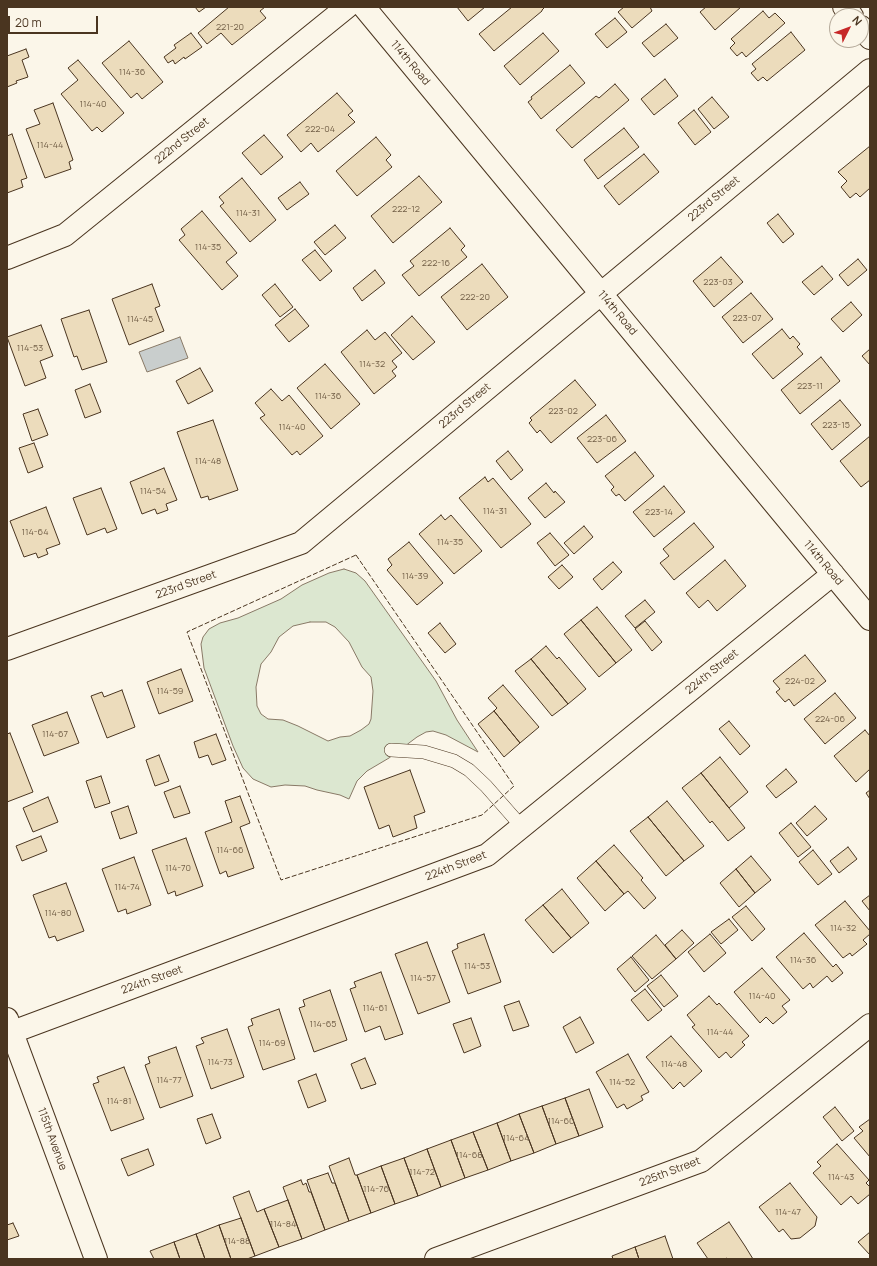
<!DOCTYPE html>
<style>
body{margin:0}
#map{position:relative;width:877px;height:1266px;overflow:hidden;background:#fbf6e9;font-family:Manrope,sans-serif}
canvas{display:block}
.frame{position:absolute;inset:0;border:8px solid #4a3520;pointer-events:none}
.north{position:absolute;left:829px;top:8px;width:40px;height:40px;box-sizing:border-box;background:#fbf6e9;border:1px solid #b4a999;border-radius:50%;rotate:48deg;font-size:11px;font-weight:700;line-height:16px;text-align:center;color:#4a3520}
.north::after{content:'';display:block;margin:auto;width:14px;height:18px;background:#c62828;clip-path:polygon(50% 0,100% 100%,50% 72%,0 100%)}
.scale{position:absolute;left:8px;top:16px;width:90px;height:18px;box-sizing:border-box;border:2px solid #4a3520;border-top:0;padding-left:5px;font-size:12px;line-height:14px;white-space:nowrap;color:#4a3520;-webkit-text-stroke:3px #fbf6e9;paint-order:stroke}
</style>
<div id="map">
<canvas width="877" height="1266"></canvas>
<div class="frame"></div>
<div class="north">N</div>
<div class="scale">20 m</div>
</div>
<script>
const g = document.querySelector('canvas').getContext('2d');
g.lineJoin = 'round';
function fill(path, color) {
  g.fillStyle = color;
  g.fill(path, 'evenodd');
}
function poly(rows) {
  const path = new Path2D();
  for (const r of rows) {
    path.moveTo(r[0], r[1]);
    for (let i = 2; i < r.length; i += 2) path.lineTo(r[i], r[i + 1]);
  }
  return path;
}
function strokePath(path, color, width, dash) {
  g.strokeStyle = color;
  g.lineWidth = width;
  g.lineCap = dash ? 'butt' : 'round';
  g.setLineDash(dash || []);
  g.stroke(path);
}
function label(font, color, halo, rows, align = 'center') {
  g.font = font + ' Manrope,sans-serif';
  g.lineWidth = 3;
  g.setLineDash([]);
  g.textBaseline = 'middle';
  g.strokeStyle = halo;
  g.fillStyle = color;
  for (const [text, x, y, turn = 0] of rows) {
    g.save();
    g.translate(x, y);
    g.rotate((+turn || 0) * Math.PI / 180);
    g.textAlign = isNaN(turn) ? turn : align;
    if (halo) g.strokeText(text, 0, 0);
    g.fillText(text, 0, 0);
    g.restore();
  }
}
const green = poly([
 [344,569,356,573,365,581,436,681,457,720,478,752,446,735,433,731,426,732,417,737,389,758,367,771,357,781,349,799,340,795,317,790,305,786,285,785,271,787,253,779,243,768,233,746,204,668,201,644,203,637,209,629,220,623,238,618,281,599,302,585,329,573,344,569],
 [310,622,326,622,335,627,349,642,362,667,371,677,373,691,371,719,369,724,361,730,350,736,340,737,328,741,298,726,283,720,268,719,261,714,257,706,256,687,261,664,271,652,279,637,293,626,310,622]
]);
const water = poly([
 [180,337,188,358,147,372,139,352,180,337]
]);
const building = poly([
 [195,7,206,7,199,12,195,7],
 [229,7,265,7,260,11,266,18,232,45,221,33,207,44,198,33,229,7],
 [457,7,485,7,468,21,457,7],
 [512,7,545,7,542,10,542,11,494,51,479,34,512,7],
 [624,7,650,7,652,11,632,28,618,12,624,7],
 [706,7,741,7,715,30,700,12,706,7],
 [763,11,769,18,775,13,785,23,746,57,742,52,737,56,730,48,735,43,731,39,763,11],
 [615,18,627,32,607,48,595,34,615,18],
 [666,24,678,38,654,57,642,43,666,24],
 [791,32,805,50,767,81,763,77,758,81,751,73,756,69,752,64,791,32],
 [191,33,202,47,185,59,184,57,175,64,173,60,168,63,164,57,176,48,174,45,191,33],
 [543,33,559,51,520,85,504,66,543,33],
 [129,41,163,82,142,99,137,93,131,98,102,63,129,41],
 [26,49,29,57,22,60,28,77,16,81,17,83,7,87,7,56,26,49],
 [78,60,124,113,102,132,97,127,92,131,61,94,78,80,68,68,78,60],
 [570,65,585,83,541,119,528,102,532,99,531,97,570,65],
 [665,79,678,96,654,115,641,99,665,79],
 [615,84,629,100,572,148,556,130,596,96,599,98,615,84],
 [337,93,353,111,348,115,355,122,318,152,311,143,301,152,287,135,337,93],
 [712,97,729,117,714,129,698,109,712,97],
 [53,103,73,160,69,162,71,169,45,178,26,129,40,124,34,110,53,103],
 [694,110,711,132,695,145,678,123,694,110],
 [624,128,639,147,598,179,584,160,624,128],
 [12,134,27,178,21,180,23,187,7,193,7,136,12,134],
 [264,135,283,157,261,175,242,153,264,135],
 [376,137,391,155,386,160,392,167,357,196,336,171,376,137],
 [870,146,870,188,860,197,856,193,850,198,841,187,847,181,838,172,870,146],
 [644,154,659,172,619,205,604,186,644,154],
 [419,176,442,202,393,243,371,216,419,176],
 [242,178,276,220,250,242,220,206,224,203,219,197,242,178],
 [300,182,309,194,287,210,278,198,300,182],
 [202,211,237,253,226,262,238,276,222,290,179,240,185,235,181,229,202,211],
 [778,214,794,234,783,243,767,223,778,214],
 [335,225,346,238,325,255,314,242,335,225],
 [450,228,465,246,461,250,467,257,419,296,402,275,414,266,410,261,450,228],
 [315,250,332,271,320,281,302,260,315,250],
 [721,257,743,282,714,307,693,281,721,257],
 [858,259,867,270,848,286,839,275,858,259],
 [482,264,508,297,467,330,441,297,482,264],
 [822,266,833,279,814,295,802,282,822,266],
 [375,270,385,283,362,301,353,288,375,270],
 [152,284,160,306,155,308,164,331,129,345,112,299,152,284],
 [275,284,293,307,280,317,262,295,275,284],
 [751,293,773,319,743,343,722,317,751,293],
 [851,302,862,315,843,332,831,319,851,302],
 [295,309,309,326,289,342,275,325,295,309],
 [89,310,107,362,82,370,77,356,74,357,61,319,89,310],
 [412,316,435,342,413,360,391,335,412,316],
 [41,325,53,356,40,361,46,378,25,386,7,337,41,325],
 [782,329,790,339,793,336,800,344,797,347,803,354,773,379,752,354,782,329],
 [367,330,375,340,385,332,402,353,392,361,397,367,392,371,396,376,374,394,341,352,367,330],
 [870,349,870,365,862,356,870,349],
 [821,357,840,381,800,414,781,390,821,357],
 [325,364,360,404,331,429,297,388,325,364],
 [200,368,213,391,188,404,176,381,200,368],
 [575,380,596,405,551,443,540,430,537,433,529,423,532,420,530,418,575,380],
 [90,384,101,412,85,418,75,390,90,384],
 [271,389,282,401,289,395,323,436,300,455,297,451,292,455,260,418,265,415,255,403,271,389],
 [840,400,861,425,832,450,811,424,840,400],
 [38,409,48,435,32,441,23,414,38,409],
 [606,415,626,441,597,463,577,438,606,415],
 [213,420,238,490,209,500,208,496,201,498,177,432,213,420],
 [870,436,870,480,861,487,840,461,870,436],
 [34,443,43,467,28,473,19,448,34,443],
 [508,451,523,470,511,480,496,461,508,451],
 [635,452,654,476,625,501,619,494,616,496,611,490,614,487,605,476,635,452],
 [164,468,177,500,166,504,168,510,157,514,155,509,142,514,130,482,164,468],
 [485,477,488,482,493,478,531,524,501,548,459,498,485,477],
 [546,483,554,493,555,491,565,502,545,518,528,498,546,483],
 [664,486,685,512,654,537,633,512,664,486],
 [101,488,117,529,107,533,105,528,87,535,73,498,101,488],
 [46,507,60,544,46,549,48,554,38,558,36,553,24,557,10,521,46,507],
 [441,515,445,520,451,515,482,551,454,574,419,534,441,515],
 [694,523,714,547,674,580,660,563,669,556,663,549,694,523],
 [584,526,593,537,574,554,564,543,584,526],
 [550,533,569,555,555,566,537,543,550,533],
 [409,542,443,583,417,605,387,570,392,565,388,559,409,542],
 [725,560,746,586,717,611,708,600,699,608,686,593,725,560],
 [613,562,622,572,602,590,593,579,613,562],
 [562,565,573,577,559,589,548,577,562,565],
 [645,600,655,612,635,628,625,616,645,600],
 [597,607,632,650,616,663,581,620,597,607],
 [581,620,616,663,599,677,564,634,581,620],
 [645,621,662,642,652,651,635,629,645,621],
 [440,623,456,644,445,653,428,633,440,623],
 [546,646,557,659,559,657,586,689,568,704,531,659,546,646],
 [805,655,826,681,794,706,789,699,785,702,776,692,780,689,773,681,805,655],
 [531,659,568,704,552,716,515,671,531,659],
 [181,669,193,701,159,714,147,682,181,669],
 [503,685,539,727,520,743,494,711,497,708,488,698,503,685],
 [122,690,135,727,107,738,91,696,102,692,104,697,122,690],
 [835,693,856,718,825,744,804,719,835,693],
 [494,711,520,743,504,757,478,724,494,711],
 [67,712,79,743,44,756,32,725,67,712],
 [729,721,750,746,740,755,719,729,729,721],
 [865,730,870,736,870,769,856,782,834,756,865,730],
 [10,733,33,792,7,802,7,734,10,733],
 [216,734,226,760,212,765,208,755,199,758,194,742,216,734],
 [159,755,169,781,155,786,146,760,159,755],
 [720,757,748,792,729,808,701,773,720,757],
 [786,769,797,782,776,798,766,786,786,769],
 [410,770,425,812,414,816,417,828,393,837,389,825,379,829,364,787,410,770],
 [701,773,745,828,728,841,712,821,710,823,682,788,701,773],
 [101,776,110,803,95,808,86,781,101,776],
 [180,786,190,813,174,818,164,792,180,786],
 [870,790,870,799,866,793,870,790],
 [240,796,250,823,240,827,254,868,228,877,226,871,220,874,205,832,232,822,225,801,240,796],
 [48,797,58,822,33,832,23,808,48,797],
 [667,801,704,846,684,861,648,817,667,801],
 [128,806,137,833,120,839,111,812,128,806],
 [815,806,827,819,807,836,796,823,815,806],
 [648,817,684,861,666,876,630,831,648,817],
 [791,823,811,847,798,857,779,833,791,823],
 [41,836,47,851,22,861,16,846,41,836],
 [186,838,203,886,176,896,175,891,168,894,152,850,186,838],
 [614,845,643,878,641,880,656,898,644,909,628,891,624,894,596,861,614,845],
 [848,847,857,859,839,873,830,861,848,847],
 [813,850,832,874,818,885,799,862,813,850],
 [751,856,771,880,755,893,736,869,751,856],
 [134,857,151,905,127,914,126,909,118,912,102,869,134,857],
 [596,861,624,894,605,911,577,878,596,861],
 [736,869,755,893,739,907,720,883,736,869],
 [66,883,84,931,57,941,55,936,49,938,33,895,66,883],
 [562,889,589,923,571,938,543,905,562,889],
 [870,895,870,911,862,901,870,895],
 [845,901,870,931,870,934,863,940,867,944,852,956,850,953,843,958,815,925,845,901],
 [543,905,571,938,553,953,525,920,543,905],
 [746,906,765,929,752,941,732,917,746,906],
 [729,919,738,930,721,944,711,932,729,919],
 [682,930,694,943,676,959,665,945,682,930],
 [804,933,833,967,836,964,843,973,832,982,827,976,813,988,810,983,803,989,776,957,804,933],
 [484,934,501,982,468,994,452,951,458,948,457,944,484,934],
 [710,934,726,953,704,972,688,952,710,934],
 [656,935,676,959,652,979,632,956,656,935],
 [427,942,450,1002,418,1014,395,954,427,942],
 [631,957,649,980,635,992,617,969,631,957],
 [762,968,790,1000,782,1006,787,1012,773,1024,766,1017,760,1023,734,992,762,968],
 [381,972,403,1034,385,1040,380,1026,365,1032,350,989,356,987,354,982,381,972],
 [661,975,678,996,664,1007,647,986,661,975],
 [645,989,662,1010,648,1021,631,1000,645,989],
 [330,990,347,1040,314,1052,299,1008,305,1006,303,1000,330,990],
 [709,996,717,1005,719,1003,749,1036,742,1042,745,1045,731,1058,726,1052,719,1058,692,1027,695,1025,687,1015,709,996],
 [519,1001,529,1026,513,1031,504,1006,519,1001],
 [279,1009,295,1059,263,1070,248,1027,253,1025,251,1019,279,1009],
 [580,1017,594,1043,576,1053,563,1027,580,1017],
 [471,1018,481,1046,464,1053,453,1024,471,1018],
 [227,1029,244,1077,211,1089,196,1046,204,1043,201,1038,227,1029],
 [671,1036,702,1071,684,1087,680,1082,673,1089,646,1057,671,1036],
 [176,1047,193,1096,160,1108,145,1065,150,1063,148,1057,176,1047],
 [628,1054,649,1092,641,1096,643,1100,627,1109,624,1104,617,1108,596,1072,628,1054],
 [365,1058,376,1084,361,1089,351,1064,365,1058],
 [124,1067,144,1119,111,1131,93,1084,99,1082,97,1077,124,1067],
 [316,1074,326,1101,308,1108,298,1081,316,1074],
 [589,1089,603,1127,579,1136,565,1098,589,1089],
 [565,1098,579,1136,556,1144,542,1106,565,1098],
 [542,1106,556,1144,534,1153,519,1114,542,1106],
 [835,1107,854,1131,842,1141,823,1117,835,1107],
 [212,1114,221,1138,206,1144,197,1119,212,1114],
 [519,1114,534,1153,511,1161,497,1123,519,1114],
 [870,1119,870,1157,854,1138,863,1131,859,1127,870,1119],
 [497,1123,511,1161,488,1170,473,1132,497,1123],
 [473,1132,488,1170,465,1178,451,1140,473,1132],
 [451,1140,465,1178,441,1187,427,1149,451,1140],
 [837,1144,869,1180,866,1183,870,1187,870,1194,858,1204,851,1196,841,1205,813,1173,821,1166,817,1162,837,1144],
 [148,1149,154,1165,128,1176,121,1159,148,1149],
 [427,1149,441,1187,418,1196,404,1158,427,1149],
 [349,1158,355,1175,357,1175,371,1213,349,1221,329,1166,349,1158],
 [404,1158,418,1196,395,1204,381,1166,404,1158],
 [381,1166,395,1204,371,1213,357,1175,381,1166],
 [328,1173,332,1183,335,1183,349,1221,325,1230,307,1180,328,1173],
 [301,1180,303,1185,306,1183,309,1192,311,1192,325,1230,302,1239,283,1187,301,1180],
 [790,1183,817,1217,815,1226,800,1238,791,1239,783,1229,779,1232,759,1207,790,1183],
 [249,1191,257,1212,264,1209,279,1247,255,1256,233,1197,249,1191],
 [288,1200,302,1239,279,1247,264,1209,288,1200],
 [241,1218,255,1256,247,1259,231,1259,219,1225,241,1218],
 [729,1222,745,1246,753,1259,728,1259,727,1258,725,1259,708,1259,697,1243,729,1222],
 [13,1223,19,1236,7,1240,7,1225,13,1223],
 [219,1225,231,1259,205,1259,196,1234,219,1225],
 [870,1232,870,1255,858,1242,870,1232],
 [196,1234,205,1259,180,1259,174,1242,196,1234],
 [665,1236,673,1259,639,1259,635,1247,665,1236],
 [174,1242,180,1259,154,1259,150,1251,174,1242],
 [635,1247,639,1259,613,1259,612,1256,635,1247]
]);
const lane = poly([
 [391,750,424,752,454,761,469,770,486,786,522,827]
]);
const street = poly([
 [364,7,870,619],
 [844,7,852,16],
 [861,27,870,38],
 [7,258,65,235,347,7],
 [7,649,301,543,870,70],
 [7,1034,487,855,833,574],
 [436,1259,701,1161,870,1025]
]);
const secondary = poly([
 [7,1019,96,1259]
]);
const fence = poly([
 [356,555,514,786,482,815,281,880,187,632,356,555]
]);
const numberNames = [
 ["221-20",230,27],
 ["114-36",132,72],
 ["114-40",93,104],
 ["222-04",320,129],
 ["114-44",50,145],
 ["222-12",406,209],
 ["114-31",248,213],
 ["114-35",208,247],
 ["222-16",436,263],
 ["223-03",718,282],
 ["222-20",475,297],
 ["223-07",747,318],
 ["114-45",140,319],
 ["114-53",30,348],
 ["114-32",372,364],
 ["223-11",810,386],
 ["114-36",328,396],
 ["223-02",563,411],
 ["223-15",836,425],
 ["114-40",292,427],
 ["223-06",602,439],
 ["114-48",208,461],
 ["114-54",153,491],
 ["114-31",495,511],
 ["223-14",659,512],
 ["114-64",35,532],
 ["114-35",450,542],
 ["114-39",415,576],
 ["224-02",800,681],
 ["114-59",170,691],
 ["224-06",830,719],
 ["114-67",55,734],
 ["114-66",230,850],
 ["114-70",178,868],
 ["114-74",127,887],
 ["114-80",58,913],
 ["114-32",843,928],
 ["114-36",803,960],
 ["114-53",477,966],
 ["114-57",423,978],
 ["114-40",762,996],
 ["114-61",375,1008],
 ["114-65",323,1024],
 ["114-44",720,1032],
 ["114-69",272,1043],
 ["114-73",220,1062],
 ["114-48",674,1064],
 ["114-77",169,1080],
 ["114-52",622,1082],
 ["114-81",119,1101],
 ["114-60",561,1121],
 ["114-64",516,1138],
 ["114-68",469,1155],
 ["114-72",422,1172],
 ["114-43",841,1177],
 ["114-76",376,1189],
 ["114-47",788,1212],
 ["114-84",283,1224],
 ["114-88",237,1241]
];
const streetNames = [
 ["114th Road",410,63,50],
 ["222nd Street",182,141,-39],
 ["223rd Street",714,199,-40],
 ["114th Road",617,313,50],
 ["223rd Street",465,406,-40],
 ["114th Road",823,563,50],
 ["223rd Street",186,585,-20],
 ["224th Street",712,672,-39],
 ["224th Street",456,866,-21],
 ["224th Street",152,980,-20],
 ["115th Avenue",52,1139,70],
 ["225th Street",670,1172,-21]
];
fill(green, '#dce7d0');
strokePath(green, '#887966', 1);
fill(water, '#c9cecd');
strokePath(water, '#887966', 1);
fill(building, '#ecdcbc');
strokePath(building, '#4a3520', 1);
strokePath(lane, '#4a3520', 14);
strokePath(street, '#4a3520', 24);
strokePath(secondary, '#4a3520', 24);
strokePath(lane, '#fbf6e9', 13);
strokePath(street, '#fbf6e9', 22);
strokePath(secondary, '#fbf6e9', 22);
strokePath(fence, '#4a3520', 1, [5, 2]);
label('9px', '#725f47', null, numberNames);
label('11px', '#4a3520', '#fbf6e9', streetNames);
</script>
